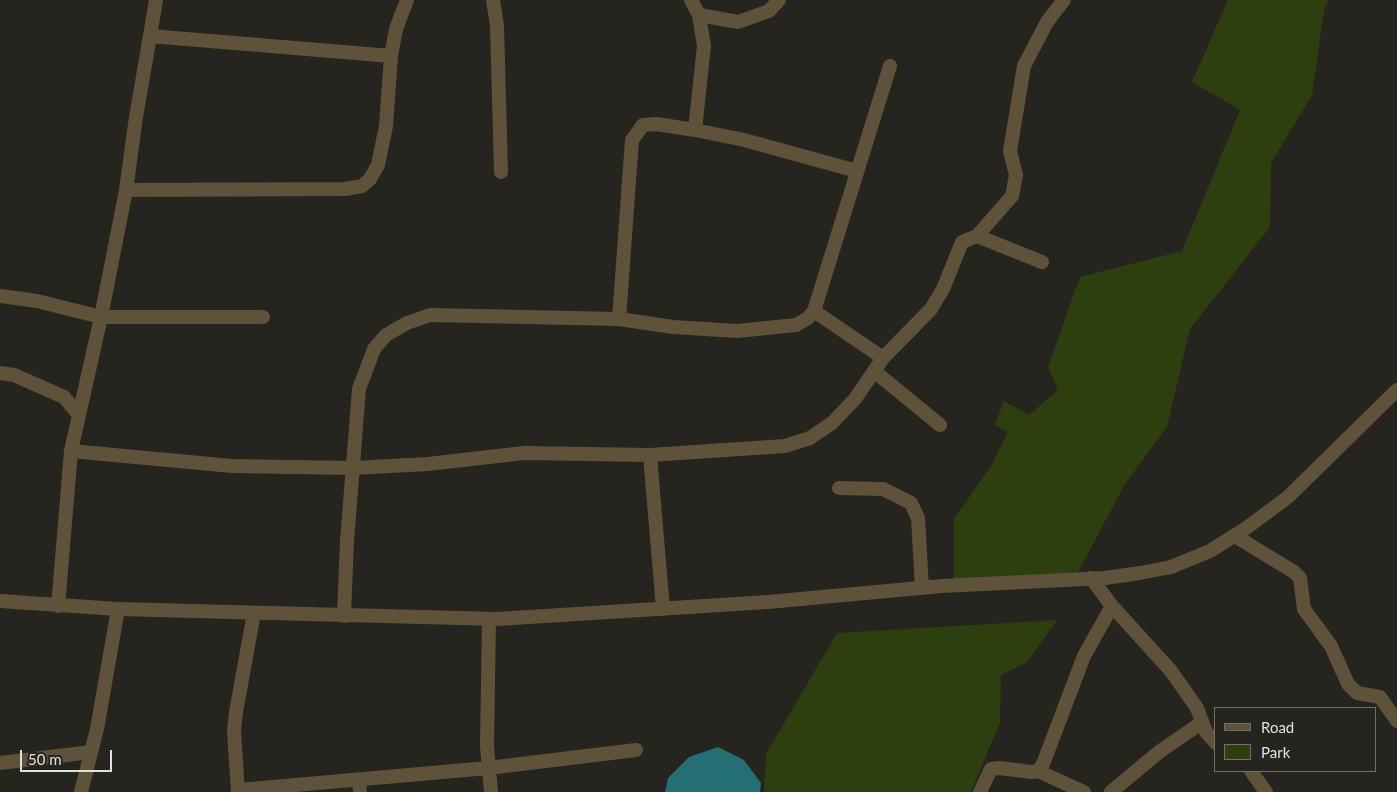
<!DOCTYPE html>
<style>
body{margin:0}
#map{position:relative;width:1397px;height:792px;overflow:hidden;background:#26241e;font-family:Lato,sans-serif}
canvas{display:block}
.legend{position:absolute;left:1214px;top:707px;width:162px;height:65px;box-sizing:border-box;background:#26241e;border:1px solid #716f6a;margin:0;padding:6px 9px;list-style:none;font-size:15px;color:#e1e0dc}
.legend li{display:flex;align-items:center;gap:10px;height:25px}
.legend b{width:25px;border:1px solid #716f6a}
.scale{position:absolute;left:20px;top:750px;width:92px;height:22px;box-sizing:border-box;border:2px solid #e1e0dc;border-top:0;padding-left:6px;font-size:15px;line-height:18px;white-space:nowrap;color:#e1e0dc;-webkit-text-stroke:4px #26241e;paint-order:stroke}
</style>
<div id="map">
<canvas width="1397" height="792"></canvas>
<ul class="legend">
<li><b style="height:6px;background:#5f523a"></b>Road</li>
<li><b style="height:14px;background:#2e3f0f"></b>Park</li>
</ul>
<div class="scale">50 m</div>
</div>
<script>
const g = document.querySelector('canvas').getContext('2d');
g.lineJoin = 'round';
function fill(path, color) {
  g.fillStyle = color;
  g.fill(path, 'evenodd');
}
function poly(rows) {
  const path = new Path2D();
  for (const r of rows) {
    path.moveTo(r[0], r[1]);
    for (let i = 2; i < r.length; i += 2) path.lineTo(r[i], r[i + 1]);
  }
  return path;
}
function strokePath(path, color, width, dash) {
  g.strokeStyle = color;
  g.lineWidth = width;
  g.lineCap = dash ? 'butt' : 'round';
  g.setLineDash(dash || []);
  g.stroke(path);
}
const green = poly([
 [1228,0,1329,0,1324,10,1312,95,1271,163,1270,227,1190,329,1167,427,1125,484,1078,572,954,582,954,519,991,466,1008,432,995,425,1004,401,1029,415,1058,390,1048,367,1080,277,1182,251,1240,110,1192,82],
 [1057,620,1027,662,1001,675,1000,722,971,792,764,792,766,754,837,633]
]);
const water = poly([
 [718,747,744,760,761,783,760,792,665,792,668,778,689,757]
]);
const minor = poly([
 [493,0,497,26,501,172],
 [691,0,699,15,704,46,695,130,744,140,857,171],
 [699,15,738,22,769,11,779,0],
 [150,36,156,0],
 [126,190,345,189,362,186,370,179,378,165,386,126,391,56],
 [977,236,1012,196,1016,175,1010,151,1024,66,1047,22,1064,0],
 [0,296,37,301,101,317,263,317],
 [814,311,883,358],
 [619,319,632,140,643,125,656,124,695,130],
 [874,371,940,425],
 [0,373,14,375,64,397,79,415],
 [71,451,232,466,353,468,428,464,524,453,650,455,785,446,810,438,832,423,855,399,883,358,931,309,943,289,962,242,977,236,1042,262],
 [650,455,663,609],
 [839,488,883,489,911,503,918,518,922,588],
 [1235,536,1294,572,1300,578,1304,609,1331,646,1348,684,1357,693,1380,697,1397,721],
 [1091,578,1112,606,1171,671,1197,708,1206,732,1216,743],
 [0,601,118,609,497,619,768,602,942,586,1105,578,1140,573,1171,567,1210,551,1245,529,1288,497,1397,390],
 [58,606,71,451,101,317,126,190,136,117,150,36,391,56,396,29,407,0],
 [344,616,347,541,359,389,374,349,386,335,407,323,430,315,619,319,673,327,737,331,796,325,808,318,814,311,890,66],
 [489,619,487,746,491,792],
 [0,763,91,752],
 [1038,771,1084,792],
 [1251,771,1266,792],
 [359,779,360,792],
 [239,790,488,768,636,750],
 [81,792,97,729,118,609],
 [238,792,234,731,236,712,254,613],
 [980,792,991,769,999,768,1032,772,1038,771,1043,764,1084,656,1112,606],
 [1111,792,1159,752,1201,723]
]);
fill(green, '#2e3f0f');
fill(water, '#246f73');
strokePath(minor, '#5f523a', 14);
</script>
